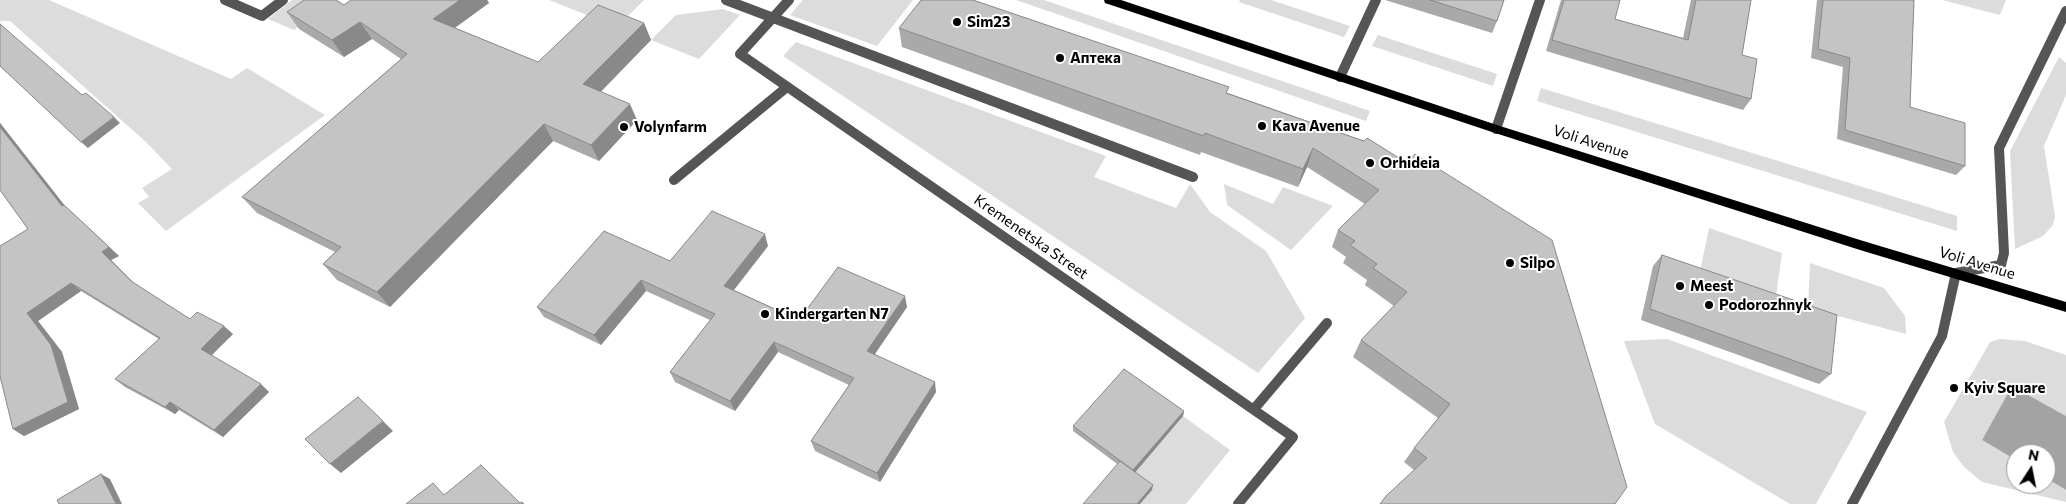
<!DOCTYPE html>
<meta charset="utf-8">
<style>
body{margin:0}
#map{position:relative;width:2066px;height:504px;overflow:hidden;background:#fff;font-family:Commissioner,sans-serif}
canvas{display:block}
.north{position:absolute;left:2006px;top:444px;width:50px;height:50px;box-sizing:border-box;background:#fff;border:1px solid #999;border-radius:50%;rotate:11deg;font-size:14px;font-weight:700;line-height:20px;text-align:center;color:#000}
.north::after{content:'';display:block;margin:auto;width:18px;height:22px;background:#000;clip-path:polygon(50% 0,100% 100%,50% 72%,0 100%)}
</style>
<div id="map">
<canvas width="2066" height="504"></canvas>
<div class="north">N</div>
</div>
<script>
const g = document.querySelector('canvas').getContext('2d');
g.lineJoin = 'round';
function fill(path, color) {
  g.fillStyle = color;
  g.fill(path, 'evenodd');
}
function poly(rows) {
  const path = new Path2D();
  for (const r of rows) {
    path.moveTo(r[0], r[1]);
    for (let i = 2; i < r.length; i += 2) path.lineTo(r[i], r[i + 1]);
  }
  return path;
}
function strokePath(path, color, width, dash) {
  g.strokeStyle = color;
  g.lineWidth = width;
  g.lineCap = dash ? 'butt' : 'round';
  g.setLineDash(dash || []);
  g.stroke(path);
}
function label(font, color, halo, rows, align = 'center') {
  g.font = font + ' Commissioner,sans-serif';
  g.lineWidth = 4;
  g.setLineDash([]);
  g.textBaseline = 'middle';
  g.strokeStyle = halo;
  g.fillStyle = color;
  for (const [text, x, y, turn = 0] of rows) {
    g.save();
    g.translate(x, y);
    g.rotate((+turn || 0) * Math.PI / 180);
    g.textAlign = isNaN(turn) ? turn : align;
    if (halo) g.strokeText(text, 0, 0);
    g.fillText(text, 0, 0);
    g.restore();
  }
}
const green = poly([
 [0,0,49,0,231,79,247,68,325,115,166,231,138,203,149,197,142,188,172,169,146,142,10,21,0,21],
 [292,0,331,0,294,30,268,19],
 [549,0,644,0,617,27],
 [803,0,913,0,877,46,790,15],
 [1016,0,1044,0,1370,111,1366,121],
 [1240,0,1271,0,1350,26,1344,37,1239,2],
 [1942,0,2006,0,2000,15],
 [723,9,740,15,699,59,651,40,676,15],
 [1378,35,1497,74,1493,86,1372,46],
 [796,42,1106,156,1094,177,1176,208,1190,184,1210,212,1266,251,1305,318,1258,373,783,56],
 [2059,57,2066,63,2066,95,2044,146,2055,216,2053,225,2043,236,2015,249,2010,151],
 [1541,88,1957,216,1957,231,1537,101],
 [1224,184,1273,204,1283,187,1333,206,1291,250,1227,205],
 [1709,228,1782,253,1775,303,1699,276],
 [1810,263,1884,288,1905,316,1906,334,1808,308],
 [1667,339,1867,412,1816,504,1790,504,1655,424,1624,341],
 [2000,339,2025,341,2066,355,2066,416,2012,386,1982,440,2016,460,2016,484,2046,484,2046,478,2066,490,2066,502,1982,482,1964,467,1953,452,1944,422,1990,342],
 [1183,416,1230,450,1186,504,1140,504,1132,476]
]);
const water = poly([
 [2012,386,2066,416,2066,490,2046,478,2046,454,2016,454,2016,460,1982,440]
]);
const lane = poly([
 [225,0,262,16,283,0],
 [726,0,1193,177],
 [1340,77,1376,0],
 [1496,129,1540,0],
 [674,180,787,87],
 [1254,409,1327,323],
 [1852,504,1942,336,1956,273,2001,265,2004,253,1999,148,2066,11]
]);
const street = poly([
 [789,0,740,54,1293,437,1238,504]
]);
const primary = poly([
 [1104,0,1121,0,1500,126,1860,240,2066,302,2066,312,1860,250,1492,132,1105,3,1104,0]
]);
const wall = poly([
 [351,0,487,0,489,3,455,28,538,62,644,23,651,40,601,92,637,120,599,161,553,141,390,307,337,280,323,264,335,252,257,213,242,197,401,59,372,39,344,57,299,29,287,12,344,5],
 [1385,0,1504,0,1497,21,1492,33],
 [1561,0,1620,0,1615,19,1683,38,1691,0,1751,0,1742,55,1751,99,1743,110,1546,51],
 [1817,0,1914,0,1910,107,1965,166,1956,175,1837,139,1843,67,1811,58],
 [899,28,1228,93,1364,141,1627,487,1414,470,1404,462,1414,448,1438,418,1353,357,1361,340,1394,306,1365,285,1367,280,1343,263,1346,257,1332,247,1338,230,1365,204,1307,167,1298,187,1201,152,1200,155,902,47],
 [0,123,65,206,119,256,111,260,134,284,190,319,233,334,211,355,269,392,223,437,179,410,175,414,125,387,115,379,159,339,81,291,38,321,62,352,79,409,24,436,13,429,28,229,0,190],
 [768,246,734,290,799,320,907,307,875,354,936,392,880,482,815,451,811,441,849,385,778,352,735,411,675,382,670,372,710,320,646,291,601,345,544,317,537,307],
 [1662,255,1831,374,1819,384,1641,320,1653,266],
 [1184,411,1183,416,1135,472,1152,490,1073,431,1073,426]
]);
const shadedWall = poly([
 [460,0,487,0,489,3,443,36,433,19],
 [360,22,372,39,344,57,332,40],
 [644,23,651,40,591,101,583,84],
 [630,104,637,120,599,161,591,145],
 [114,117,120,123,88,148,81,142],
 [0,123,65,206,119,256,111,260,140,289,131,281,102,252,62,206,0,127],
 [544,124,553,141,390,307,377,292],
 [1313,148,1307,167,1298,187,1303,169],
 [765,234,768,246,729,296,724,286],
 [641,280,646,291,601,345,594,335],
 [71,283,81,291,38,321,62,352,79,409,24,436,13,429,27,313],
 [905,296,907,307,870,361,867,351],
 [224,326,233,334,210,357,201,349],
 [774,342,778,352,735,411,730,401],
 [935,382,936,392,880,482,877,473],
 [261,384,269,392,223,437,214,430],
 [170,402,179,410,175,414,165,407],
 [1184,411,1183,416,1133,475,1133,470],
 [383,421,393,431,341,473,330,464],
 [101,474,110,479,122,504,116,504],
 [1153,485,1152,490,1140,504,1137,504]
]);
const building = poly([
 [304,0,336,0,344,5,351,0,460,0,433,19,538,62,598,5,644,23,583,84,630,104,591,145,544,124,377,292,323,264,341,247,242,197,407,54,360,22,332,40,287,12,304,0],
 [921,0,973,0,1229,87,1226,93,1266,107,1364,141,1367,138,1407,163,1415,154,1552,240,1627,487,1615,504,1380,504,1386,496,1427,458,1414,448,1450,404,1361,340,1407,292,1373,268,1377,264,1350,245,1355,241,1338,230,1379,190,1313,148,1303,169,1205,133,1204,136,899,28,921,0],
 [1430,0,1504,0,1497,21,1430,0],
 [1564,0,1620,0,1615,19,1688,40,1696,0,1751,0,1742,55,1757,59,1751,99,1552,40,1564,0],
 [1823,0,1914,0,1910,107,1965,123,1965,166,1845,130,1850,58,1818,49,1823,0],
 [0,24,82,95,86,93,114,117,81,142,0,66,0,24],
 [0,127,62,206,64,205,109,247,102,252,131,281,190,319,197,312,224,326,201,349,261,384,214,430,170,402,165,407,115,379,160,338,71,283,27,313,51,345,68,402,13,429,0,376,0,246,28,229,0,190,0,127],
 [712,211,765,234,724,286,799,320,838,267,905,296,867,351,935,382,877,473,811,441,854,378,774,342,730,401,670,372,715,314,641,280,594,335,537,307,604,231,670,261,712,211],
 [1662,255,1837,315,1831,374,1650,309,1662,255],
 [1124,369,1184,411,1133,470,1073,426,1124,369],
 [358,397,383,421,330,464,305,439,358,397],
 [1120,461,1153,485,1137,504,1083,504,1120,461],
 [481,465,520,503,522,502,524,504,406,504,433,483,444,495,481,465],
 [101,474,116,504,59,504,57,500,101,474]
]);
const markers = [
 [957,22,5,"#000"],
 [1060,58,5,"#000"],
 [1262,126,5,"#000"],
 [624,127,5,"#000"],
 [1370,163,5,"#000"],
 [1510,263,5,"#000"],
 [1680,286,5,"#000"],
 [1709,305,5,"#000"],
 [765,314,5,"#000"],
 [1954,388,5,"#000"]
];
const poiNames = [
 ["Sim23",967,22],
 ["Аптека",1070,58],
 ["Kava Avenue",1272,126],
 ["Volynfarm",634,127],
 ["Orhideia",1380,163],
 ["Silpo",1520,263],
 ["Meest",1690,286],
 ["Podorozhnyk",1719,305],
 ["Kindergarten N7",775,314],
 ["Kyiv Square",1964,388]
];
const streetNames = [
 ["Voli Avenue",1591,142,18],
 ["Kremenetska Street",1031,237,35],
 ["Voli Avenue",1977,263,17]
];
fill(green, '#dcdcdc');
fill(water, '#a3a3a3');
strokePath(lane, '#555', 10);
strokePath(street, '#555', 10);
fill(primary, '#000');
fill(wall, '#a9a9a9');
fill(shadedWall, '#898989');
fill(building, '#c4c4c4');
strokePath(building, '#898989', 1);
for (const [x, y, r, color] of markers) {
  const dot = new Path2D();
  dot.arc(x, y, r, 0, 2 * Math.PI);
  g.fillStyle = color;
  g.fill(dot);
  strokePath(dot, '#fff', 2);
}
label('bold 15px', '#000', '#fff', poiNames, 'left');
label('15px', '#000', '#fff', streetNames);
</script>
